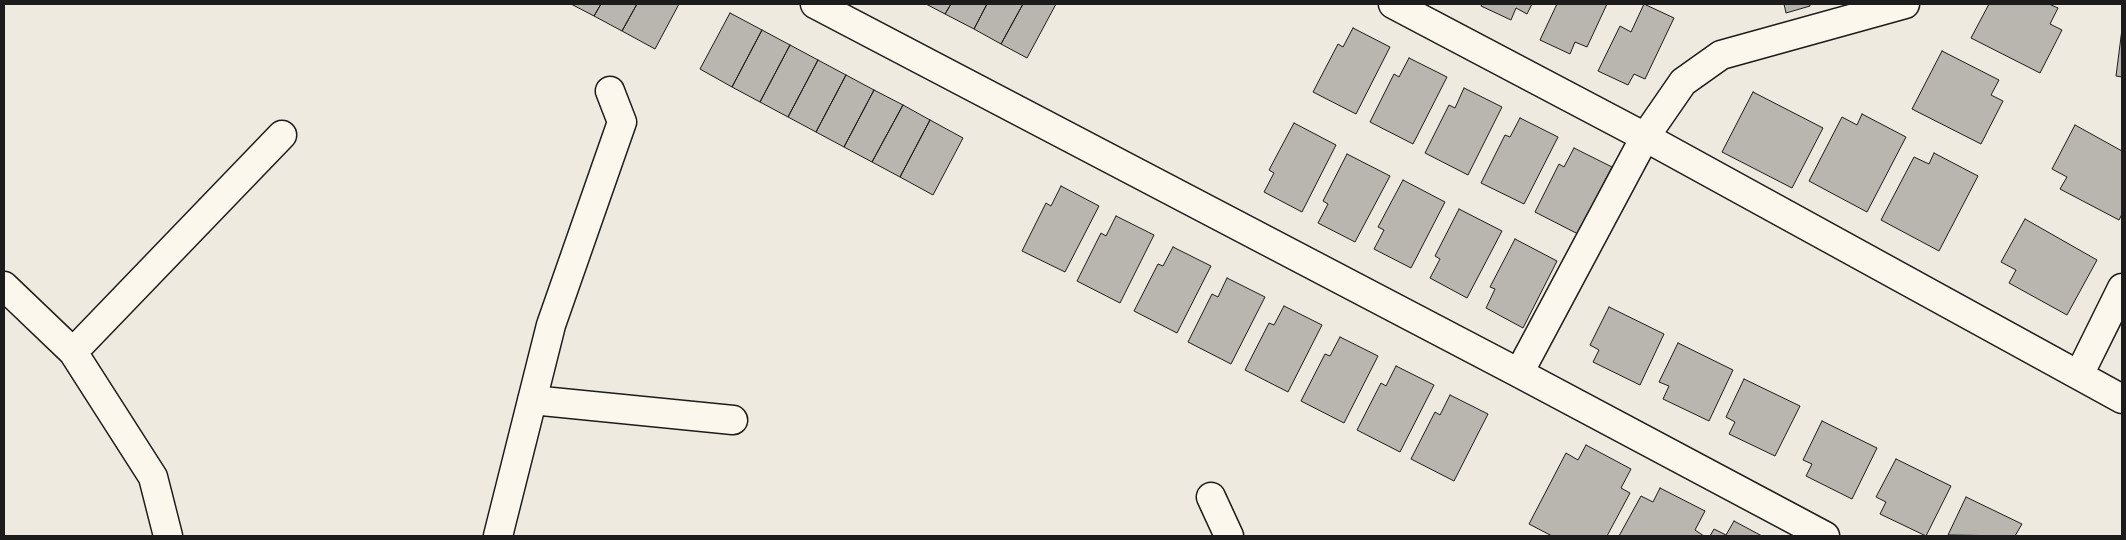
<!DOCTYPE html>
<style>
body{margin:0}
#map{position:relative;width:2126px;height:540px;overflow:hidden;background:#eeeadf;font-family:Sriracha,sans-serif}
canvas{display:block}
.frame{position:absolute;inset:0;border:5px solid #1c1c1c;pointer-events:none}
</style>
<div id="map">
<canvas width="2126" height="540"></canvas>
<div class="frame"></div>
</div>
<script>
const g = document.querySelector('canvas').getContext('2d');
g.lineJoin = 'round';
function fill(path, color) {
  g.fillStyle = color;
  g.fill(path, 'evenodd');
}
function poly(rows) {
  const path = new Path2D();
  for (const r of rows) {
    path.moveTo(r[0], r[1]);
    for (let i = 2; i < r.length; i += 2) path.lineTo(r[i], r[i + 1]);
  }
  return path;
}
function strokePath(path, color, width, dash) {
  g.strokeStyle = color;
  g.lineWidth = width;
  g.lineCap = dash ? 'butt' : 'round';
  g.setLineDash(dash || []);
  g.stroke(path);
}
const building = poly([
 [571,4,601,4,594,16,571,4],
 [601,4,637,4,622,31,594,16,601,4],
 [637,4,679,4,655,49,622,31,637,4],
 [926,4,951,4,945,14,926,4],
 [951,4,987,4,974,29,945,14,951,4],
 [987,4,1023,4,1001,44,974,29,987,4],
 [1023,4,1056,4,1027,58,1001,44,1023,4],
 [1482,4,1532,4,1527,14,1516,8,1511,20,1481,6,1482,4],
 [1557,4,1607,4,1587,47,1575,42,1570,54,1540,40,1557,4],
 [1644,4,1674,18,1645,79,1634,74,1628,85,1598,71,1620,26,1631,32,1644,4],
 [1784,4,1810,4,1810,6,1786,13,1784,4],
 [1989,4,2049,4,2058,8,2050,24,2062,30,2040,73,1971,38,1989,4],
 [730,13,762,30,732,87,700,69,730,13],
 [1353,28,1390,47,1356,114,1313,92,1338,44,1343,47,1353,28],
 [2122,29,2122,77,2116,76,2122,29],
 [762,30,790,45,760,102,732,87,762,30],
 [790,45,818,60,788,117,760,102,790,45],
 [1942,51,1999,80,1991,95,2003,101,1981,144,1912,109,1942,51],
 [1409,58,1447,77,1413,144,1370,122,1394,74,1399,77,1409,58],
 [818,60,846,75,816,132,788,117,818,60],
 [846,75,874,90,844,147,816,132,846,75],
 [1464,88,1502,107,1468,175,1425,153,1449,105,1455,108,1464,88],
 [874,90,903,105,872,162,844,147,874,90],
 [1753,92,1823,128,1792,188,1722,152,1753,92],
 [903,105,930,120,900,177,872,162,903,105],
 [1862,114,1906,137,1867,212,1809,181,1842,117,1857,125,1862,114],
 [1520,118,1558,137,1524,204,1481,183,1505,135,1510,137,1520,118],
 [930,120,963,138,933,195,900,177,930,120],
 [1294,123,1336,145,1302,212,1264,192,1274,173,1269,170,1294,123],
 [2075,125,2122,151,2122,214,2119,220,2060,189,2067,177,2052,169,2075,125],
 [1574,148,1612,167,1578,234,1535,212,1559,164,1564,167,1574,148],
 [1934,153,1978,176,1939,251,1881,220,1914,157,1929,164,1934,153],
 [1347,154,1390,176,1355,242,1318,223,1328,204,1323,201,1347,154],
 [1403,180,1445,202,1411,268,1374,249,1384,230,1378,227,1403,180],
 [1061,186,1099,206,1065,272,1022,251,1046,203,1051,206,1061,186],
 [1459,209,1502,231,1467,298,1430,278,1440,259,1435,256,1459,209],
 [1116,216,1154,235,1120,303,1077,281,1101,233,1106,236,1116,216],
 [2025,219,2097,260,2067,315,2009,283,2016,270,2001,262,2025,219],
 [1515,239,1557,261,1523,328,1486,308,1495,289,1490,287,1515,239],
 [1173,247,1211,266,1177,333,1134,311,1158,264,1163,266,1173,247],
 [1227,278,1265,297,1231,364,1188,342,1212,294,1218,297,1227,278],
 [1284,306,1322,325,1288,392,1245,370,1269,323,1274,325,1284,306],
 [1609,307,1664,334,1640,385,1593,362,1599,350,1590,345,1609,307],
 [1340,337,1378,356,1344,423,1301,401,1325,354,1330,356,1340,337],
 [1678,343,1733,370,1709,421,1663,399,1669,386,1659,382,1678,343],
 [1396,366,1434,385,1400,452,1357,430,1381,383,1386,386,1396,366],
 [1744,379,1800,406,1775,456,1729,434,1735,422,1726,417,1744,379],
 [1450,395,1488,414,1454,481,1411,459,1435,412,1440,415,1450,395],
 [1822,421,1877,448,1852,499,1806,476,1812,464,1803,460,1822,421],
 [1586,445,1631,469,1621,488,1630,493,1607,536,1552,536,1529,524,1566,453,1578,460,1586,445],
 [1896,459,1951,486,1926,536,1880,514,1886,502,1876,497,1896,459],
 [1660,488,1705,511,1695,530,1704,536,1619,536,1641,496,1653,502,1660,488],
 [1966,497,2022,524,2015,536,1948,535,1966,497],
 [1734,521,1762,536,1710,536,1714,529,1726,535,1734,521]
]);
const street = poly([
 [815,4,1519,373,1825,536],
 [1393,4,1645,137,2122,399],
 [4,286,73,352,153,477,168,536],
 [73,352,282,135],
 [1519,373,1645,137,1683,82,1721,55,1905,4],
 [2079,375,2122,288],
 [532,400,733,420],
 [1211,497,1229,536],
 [498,536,551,325,622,122,610,91]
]);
fill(building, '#b9b6af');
strokePath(building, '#1c1c1c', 1);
strokePath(street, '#1c1c1c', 31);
strokePath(street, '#fbf7ec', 28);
</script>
